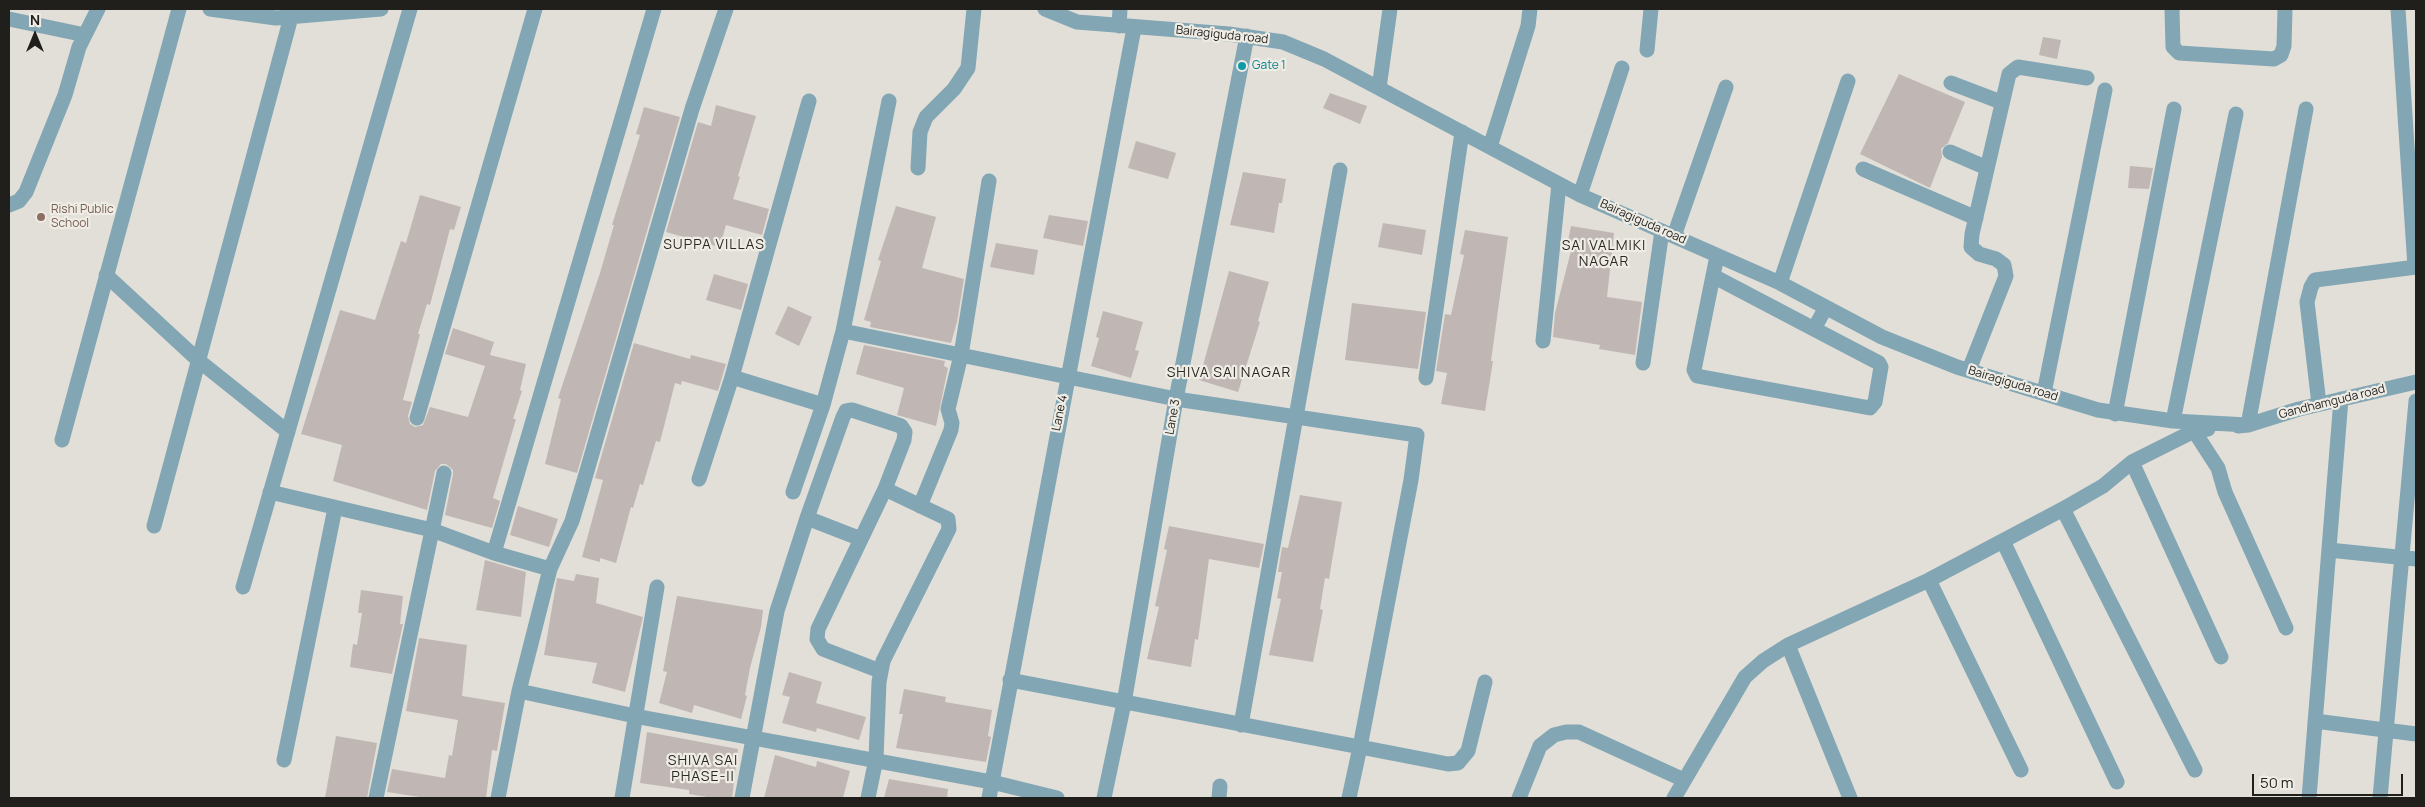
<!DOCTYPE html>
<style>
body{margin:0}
#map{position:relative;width:2425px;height:807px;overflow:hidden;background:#e1dfd7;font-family:Manrope,sans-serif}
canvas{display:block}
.frame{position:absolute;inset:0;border:10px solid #201f1c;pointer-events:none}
.north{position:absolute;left:10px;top:10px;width:50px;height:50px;-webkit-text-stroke:4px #eeece4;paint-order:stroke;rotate:0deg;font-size:14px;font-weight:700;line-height:20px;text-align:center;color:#201f1c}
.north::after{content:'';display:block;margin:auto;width:18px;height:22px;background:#201f1c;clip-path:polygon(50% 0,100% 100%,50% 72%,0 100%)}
.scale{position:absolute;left:2252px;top:774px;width:151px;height:22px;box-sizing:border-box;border:2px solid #201f1c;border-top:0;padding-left:6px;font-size:15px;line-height:18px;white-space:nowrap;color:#201f1c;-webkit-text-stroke:4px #eeece4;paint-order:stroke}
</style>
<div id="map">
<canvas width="2425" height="807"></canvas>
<div class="frame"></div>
<div class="north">N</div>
<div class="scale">50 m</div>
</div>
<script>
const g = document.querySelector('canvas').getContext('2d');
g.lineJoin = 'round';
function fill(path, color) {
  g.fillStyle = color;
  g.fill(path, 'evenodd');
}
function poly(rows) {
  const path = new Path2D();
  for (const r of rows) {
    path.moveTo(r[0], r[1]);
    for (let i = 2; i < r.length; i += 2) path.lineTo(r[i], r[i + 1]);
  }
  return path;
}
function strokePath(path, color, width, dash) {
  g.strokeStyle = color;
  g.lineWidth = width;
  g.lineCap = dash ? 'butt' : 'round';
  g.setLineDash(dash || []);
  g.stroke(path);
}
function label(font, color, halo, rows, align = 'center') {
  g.font = font + ' Manrope,sans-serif';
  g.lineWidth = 4.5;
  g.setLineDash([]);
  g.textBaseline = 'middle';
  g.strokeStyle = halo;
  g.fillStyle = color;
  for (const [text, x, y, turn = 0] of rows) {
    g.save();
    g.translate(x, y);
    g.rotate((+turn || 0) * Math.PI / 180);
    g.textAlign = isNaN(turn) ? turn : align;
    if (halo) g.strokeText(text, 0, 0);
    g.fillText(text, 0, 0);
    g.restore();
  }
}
const building = poly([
 [2043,37,2061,40,2057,59,2039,55],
 [1899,74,1965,102,1948,143,1941,149,1942,157,1930,188,1860,154],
 [1330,93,1367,106,1360,124,1323,108],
 [716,105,756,116,738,176,740,177,733,199,769,209,762,235,726,225,720,247,666,232,698,122,711,126],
 [644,107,680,117,577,473,545,464,561,399,558,398,600,273,614,225,612,225,640,135,636,134],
 [1136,141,1176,153,1168,179,1128,168],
 [2130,166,2153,168,2149,189,2128,188],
 [1243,172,1286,179,1282,203,1279,203,1274,233,1230,225],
 [420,195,461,207,454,230,450,229,430,305,427,304,418,334,420,334,403,400,412,402,408,416,410,424,415,427,423,425,430,407,468,417,485,366,445,354,453,328,494,342,490,355,526,364,520,390,522,391,513,419,516,419,493,498,500,501,492,528,445,515,453,474,453,470,446,464,441,464,435,471,427,510,333,481,342,445,301,434,340,310,375,320,401,241,406,243],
 [896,206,936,217,922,268,964,279,957,322,951,343,870,327,871,322,864,320,881,261,878,260],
 [1049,215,1088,221,1083,246,1043,238],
 [1383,223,1426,230,1422,255,1378,247],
 [1571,226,1614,233,1607,297,1642,302,1635,355,1599,349,1600,345,1553,337,1555,313,1571,251,1566,250],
 [1465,230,1508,237,1491,361,1493,361,1485,411,1441,404,1447,373,1436,371,1445,314,1451,315,1464,255,1460,254],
 [996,243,1038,250,1034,275,990,267],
 [1229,271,1269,282,1258,321,1260,322,1238,392,1199,380],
 [714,274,748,284,741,310,706,300],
 [1352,303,1426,312,1418,369,1345,360],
 [788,306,812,317,799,346,775,334],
 [1103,311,1143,322,1135,350,1139,351,1131,378,1091,366,1099,338,1096,337],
 [634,343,690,359,691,355,726,364,718,391,682,381,681,385,675,383,660,442,656,441,643,485,640,484,633,508,631,507,616,563,600,558,600,562,582,557,603,480,595,478],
 [864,345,945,361,944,366,948,368,936,426,897,415,904,388,856,374],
 [1300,495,1342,502,1329,579,1325,578,1320,609,1323,610,1313,662,1269,655,1281,599,1277,598,1282,572,1278,572,1282,547,1288,548],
 [518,506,558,519,549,547,510,535],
 [1169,526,1264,544,1259,568,1209,559,1198,640,1195,639,1191,667,1147,659,1159,607,1155,606,1167,550,1164,549],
 [485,560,526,572,521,617,476,610],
 [576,574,599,578,596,603,643,617,625,692,592,683,597,663,544,655,557,578,574,581],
 [361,590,403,596,400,624,403,624,392,674,350,667,353,644,357,645,362,613,358,613],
 [677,596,763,610,761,627,750,668,745,695,747,696,741,719,694,705,692,713,659,703,667,672,663,671],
 [419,638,467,645,462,696,505,703,497,751,492,750,486,798,426,798,387,792,392,769,445,778,449,755,452,756,458,720,406,711],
 [789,672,822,682,816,703,866,717,859,740,817,728,816,732,782,723,790,697,782,695],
 [904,689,946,697,945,702,992,710,988,736,991,737,986,762,896,748,903,714,899,714],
 [647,732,738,749,732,798,713,798,689,794,689,790,640,783],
 [336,736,377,743,367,798,325,798],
 [775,755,816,767,817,761,850,771,843,798,764,798],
 [889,779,948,789,947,798,884,798]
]);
const minor = poly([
 [210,9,276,18,381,9],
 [654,9,494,553,550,569,572,521,584,481,692,109,726,9],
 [1045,9,1077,22,1229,34,1283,42,1324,59,1580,195,1780,283,1882,337,1957,367,2098,410,2173,421,2248,425],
 [2172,9,2173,47,2179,53,2274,59,2281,55,2284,46,2285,9],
 [2398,9,2415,267],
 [9,19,85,35],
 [1119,26,1120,9],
 [1647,50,1651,9],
 [1951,83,2001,102],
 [1379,88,1390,9],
 [809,101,732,377,823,405],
 [1490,147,1528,26,1530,9],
 [1950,152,1987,168],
 [918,168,920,132,926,117,954,89,968,68,974,9],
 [1863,169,1976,218],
 [1580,195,1622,68],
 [9,205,19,201,26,192,65,95,79,47,98,9],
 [1674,236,1726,87],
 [1717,256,1694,370,1697,376,1870,408,1875,402,1881,367,1879,363,1814,329,1826,307],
 [106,275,198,360,288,432],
 [1715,277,1814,329],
 [1780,283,1848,81],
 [843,331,1176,399,1417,435,1411,480,1360,747,1010,680],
 [1543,341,1559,184],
 [1643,363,1662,231],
 [1969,370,2006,276,2004,265,1996,259,1979,254,1971,247,1972,234,2009,74,2018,67,2087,78],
 [1426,378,1462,132],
 [2044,393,2105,90],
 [2319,404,2307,302,2311,287,2315,280,2323,279,2416,267],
 [2115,414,2174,109],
 [417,418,535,9],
 [2173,421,2236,114],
 [2248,425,2306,109],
 [2238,426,2248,425,2299,409,2416,382],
 [2194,431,2218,468,2225,492,2286,628],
 [62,440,179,9],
 [2132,462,2221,657],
 [699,479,732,377],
 [270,492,432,530,494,553],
 [793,492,823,405,843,331,889,101],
 [920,506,951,430,952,423,948,409,961,355,989,181],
 [2063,509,2195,770],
 [807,518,861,539],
 [154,526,291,17],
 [2003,541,2117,782],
 [2329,550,2416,559],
 [1929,580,2021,770],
 [243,587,410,9],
 [1788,645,1850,798],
 [519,691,635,716,992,782,1057,798],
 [2315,721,2416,734],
 [1241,725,1340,170],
 [284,760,335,508],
 [376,798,444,473],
 [498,798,519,691,550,569],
 [622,798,657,587],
 [742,798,777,611,807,518,843,417,846,411,852,410,901,426,905,432,904,440,885,489,818,629,817,639,823,649,880,671],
 [868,798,876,759,879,682,883,661,949,529,948,519,885,489],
 [989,798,1134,28],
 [1104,798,1124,703,1176,399,1247,36],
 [1219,798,1220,786],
 [1349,798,1360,747,1448,764,1458,763,1468,751,1485,682],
 [1519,798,1540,746,1554,735,1566,732,1579,732,1684,780],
 [1674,798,1745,677,1763,661,1788,645,1929,580,2063,509,2103,486,2132,462,2194,431,2208,429],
 [2309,798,2341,399],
 [2380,798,2416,401]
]);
const markers = [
 [1242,66,5,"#0f9aa8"],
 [41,217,5,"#8d6e63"]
];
const streetNames = [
 ["Bairagiguda road",1222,35,6],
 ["Bairagiguda road",1643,222,24],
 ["Bairagiguda road",2013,384,17],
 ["Gandhamguda road",2332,402,-14],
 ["Lane 4",1060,413,-79],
 ["Lane 3",1173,417,-80]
];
const cultureNames = [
 ["Gate 1",1252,66]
];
const educationNames = [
 ["Rishi Public",51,210],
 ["School",51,224]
];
const neighbourhoodNames = [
 ["SUPPA VILLAS",714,245],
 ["SAI VALMIKI",1604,246],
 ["NAGAR",1604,262],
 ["SHIVA SAI NAGAR",1229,373],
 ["SHIVA SAI",703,761],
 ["PHASE-II",703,777]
];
fill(building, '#c0b7b5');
strokePath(minor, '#83a6b5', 15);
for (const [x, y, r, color] of markers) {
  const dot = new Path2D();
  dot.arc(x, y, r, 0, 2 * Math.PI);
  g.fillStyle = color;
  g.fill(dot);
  strokePath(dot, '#eeece4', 2);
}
label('12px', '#201f1c', '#eeece4', streetNames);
label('12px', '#0d838f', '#eeece4', cultureNames, 'left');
label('12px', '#785e54', '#eeece4', educationNames, 'left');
g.letterSpacing = '1px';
label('14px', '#2b2923', '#eeece4', neighbourhoodNames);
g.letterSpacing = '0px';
</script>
